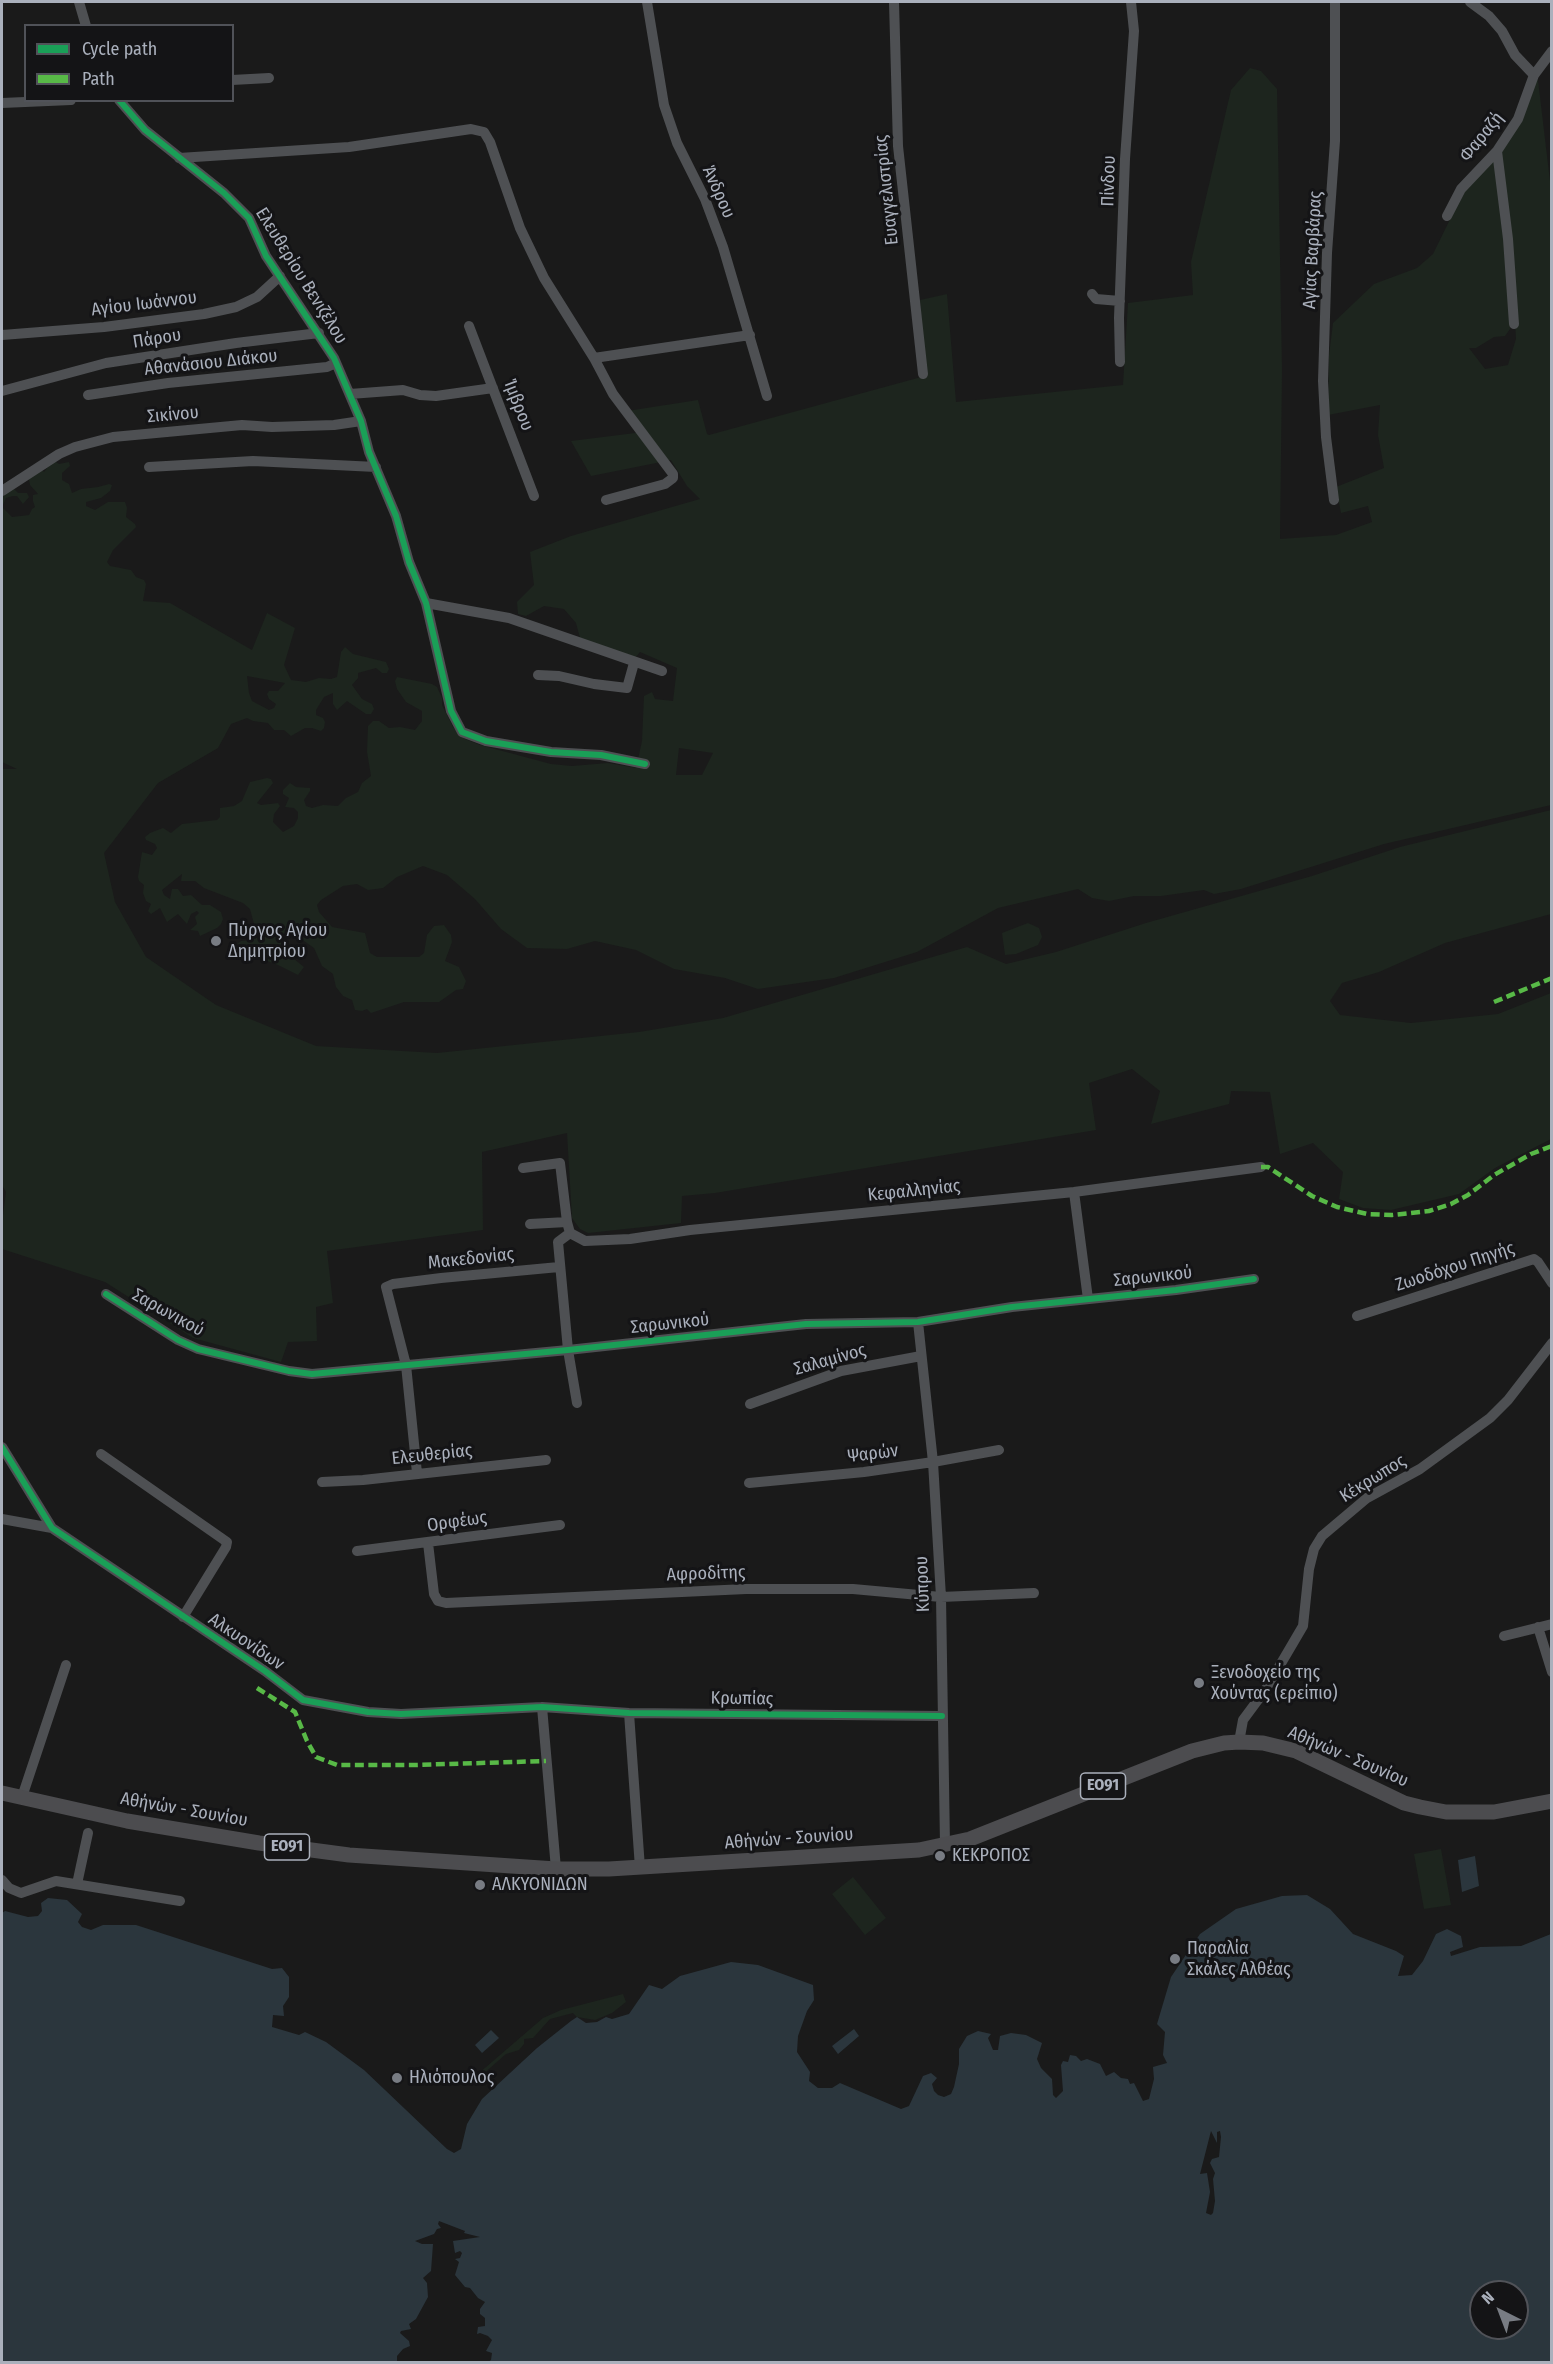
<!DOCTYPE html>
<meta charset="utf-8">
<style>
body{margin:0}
#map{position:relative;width:1553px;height:2364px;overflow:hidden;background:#1a1a1a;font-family:"Fira Sans Condensed",sans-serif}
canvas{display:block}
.frame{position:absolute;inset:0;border:3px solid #aab0bc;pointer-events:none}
.legend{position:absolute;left:24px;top:24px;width:210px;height:78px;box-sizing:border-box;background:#141416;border:2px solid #505258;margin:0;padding:8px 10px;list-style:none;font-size:18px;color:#aab0bc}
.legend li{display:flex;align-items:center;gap:12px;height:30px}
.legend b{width:30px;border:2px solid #505258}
.north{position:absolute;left:1469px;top:2280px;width:60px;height:60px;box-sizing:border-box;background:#141416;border:2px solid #505258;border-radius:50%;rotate:318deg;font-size:16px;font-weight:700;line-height:24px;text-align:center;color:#aab0bc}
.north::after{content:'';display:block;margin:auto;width:21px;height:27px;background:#787c83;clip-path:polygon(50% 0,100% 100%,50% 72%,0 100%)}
</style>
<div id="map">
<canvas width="1553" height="2364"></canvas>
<div class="frame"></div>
<ul class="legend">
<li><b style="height:8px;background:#1a9f57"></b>Cycle path</li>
<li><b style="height:8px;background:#58b947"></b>Path</li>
</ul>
<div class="north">N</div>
</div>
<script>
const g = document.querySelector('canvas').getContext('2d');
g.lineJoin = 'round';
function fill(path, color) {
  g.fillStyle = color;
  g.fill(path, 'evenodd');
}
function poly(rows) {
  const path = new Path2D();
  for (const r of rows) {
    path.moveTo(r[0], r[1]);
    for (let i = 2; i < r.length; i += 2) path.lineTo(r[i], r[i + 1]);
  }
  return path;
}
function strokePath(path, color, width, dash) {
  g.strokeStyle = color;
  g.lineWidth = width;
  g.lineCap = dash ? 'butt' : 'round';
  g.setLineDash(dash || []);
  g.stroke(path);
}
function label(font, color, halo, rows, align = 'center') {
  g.font = font + ' "Fira Sans Condensed",sans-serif';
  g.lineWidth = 6;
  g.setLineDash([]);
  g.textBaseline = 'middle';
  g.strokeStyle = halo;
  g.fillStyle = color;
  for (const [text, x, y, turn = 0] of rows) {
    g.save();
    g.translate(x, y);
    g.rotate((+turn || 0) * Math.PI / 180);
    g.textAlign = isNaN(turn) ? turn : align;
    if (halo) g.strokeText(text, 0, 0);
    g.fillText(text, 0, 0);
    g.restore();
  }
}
const green = poly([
 [1250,68,1261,71,1277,89,1282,370,1280,539,1336,535,1372,522,1368,506,1341,513,1336,487,1384,468,1378,435,1380,405,1328,415,1329,355,1333,323,1374,284,1417,268,1433,254,1463,193,1495,154,1508,263,1510,329,1505,336,1494,337,1476,348,1469,348,1485,369,1508,365,1516,339,1510,239,1501,151,1535,81,1538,80,1552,198,1551,805,1384,844,1241,889,1214,894,1204,890,1161,896,1134,896,1109,901,1092,898,1078,889,998,908,917,952,834,978,758,989,725,978,674,969,636,950,595,941,567,949,527,948,501,929,475,899,447,875,423,866,397,877,383,888,368,890,357,884,343,886,321,900,317,905,319,912,332,927,365,933,370,953,377,957,419,957,424,953,427,935,434,926,444,925,451,935,452,942,445,961,459,967,466,981,463,989,456,990,439,1002,404,1002,371,1013,367,1009,362,1011,355,1010,352,1000,343,996,336,987,333,974,322,966,314,948,297,936,283,939,281,945,283,950,304,967,298,975,278,965,238,950,236,945,241,941,251,940,248,930,254,924,250,909,243,903,204,888,195,881,181,881,182,874,162,890,164,895,170,899,172,889,178,889,183,896,191,895,202,905,210,905,221,912,223,919,221,924,217,928,200,936,198,931,190,930,197,924,195,917,199,913,197,911,191,914,187,924,178,914,167,922,160,908,151,914,148,911,151,904,146,901,143,893,144,885,139,881,138,877,142,852,152,855,157,848,155,844,146,840,145,837,150,833,163,828,171,833,182,824,217,820,220,817,220,808,234,806,242,801,250,782,267,778,271,779,273,783,257,803,261,805,278,803,280,806,274,814,273,822,283,832,294,826,298,818,298,812,294,808,285,807,289,798,283,794,283,790,290,783,296,787,310,788,310,791,304,800,306,806,312,808,323,805,338,806,346,798,358,792,362,783,371,776,367,752,368,726,373,721,379,721,389,728,400,727,415,730,422,721,422,711,406,702,397,689,395,681,397,677,432,684,437,687,442,698,442,705,453,727,465,739,480,745,551,764,572,766,608,763,636,768,642,741,644,696,652,692,655,699,673,701,677,668,640,652,635,658,580,638,576,623,564,609,544,606,526,616,518,614,517,602,534,585,530,552,571,536,700,499,687,486,671,460,591,476,571,441,643,432,627,411,698,400,707,434,709,435,925,376,920,300,947,294,956,402,1123,385,1128,303,1193,295,1191,262,1231,90],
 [679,748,713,753,702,775,676,775],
 [53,460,59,464,69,462,70,466,62,473,62,480,69,484,72,493,81,489,98,487,109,484,112,485,110,491,101,498,86,502,86,506,95,510,108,502,125,502,127,508,126,517,135,524,136,527,113,550,107,562,110,566,131,570,136,577,144,580,146,584,143,601,170,603,252,650,267,613,295,628,284,665,291,680,306,682,319,678,331,679,337,677,341,652,345,647,353,654,386,662,389,669,387,673,382,673,376,668,358,673,358,678,352,685,362,699,372,704,374,709,371,714,366,714,347,701,337,710,333,704,333,693,324,697,316,710,316,715,323,718,325,722,324,728,321,731,312,728,305,728,291,736,284,730,274,730,268,723,253,721,247,718,231,724,218,748,158,783,104,853,115,902,146,957,216,1005,316,1046,437,1053,639,1032,723,1018,967,947,1006,964,1056,952,1146,923,1312,876,1400,847,1551,810,1551,914,1445,943,1379,972,1342,983,1330,1001,1340,1015,1411,1023,1498,1014,1551,993,1551,1139,1495,1168,1459,1194,1391,1210,1363,1208,1339,1199,1343,1172,1313,1143,1280,1154,1270,1092,1231,1091,1229,1104,1151,1124,1160,1091,1132,1069,1089,1083,1096,1130,715,1193,682,1196,681,1223,588,1233,580,1229,572,1218,567,1133,482,1152,483,1230,327,1251,333,1303,316,1307,317,1341,288,1342,281,1362,193,1338,105,1282,2,1249,2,1223,6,1192,2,1185,2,769,17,769,2,762,2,491,14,489,18,493,27,493,29,497,23,504,17,496,13,496,6,498,2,507,12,517,29,515,32,509,35,507,33,501,33,495,38,494,30,485,27,469,36,464,44,472],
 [247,676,285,683,278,691,269,691,267,694,269,699,276,704,274,708,269,710,252,701,249,693],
 [1028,923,1039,928,1042,937,1038,945,1016,954,1005,955,1002,933],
 [1441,1849,1451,1905,1424,1909,1414,1854],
 [853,1877,886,1918,865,1935,832,1894],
 [623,1994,626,2002,612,2013,595,2020,577,2017,573,2013,550,2019,533,2038,524,2039,524,2044,519,2050,506,2054,474,2082,471,2080,543,2018,561,2010]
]);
const water = poly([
 [1475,1856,1479,1886,1462,1892,1458,1860],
 [1307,1895,1330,1909,1353,1934,1396,1951,1404,1956,1398,1976,1412,1975,1423,1961,1436,1934,1447,1929,1461,1936,1463,1947,1450,1952,1451,1956,1480,1947,1521,1946,1551,1934,1551,2362,488,2362,491,2360,492,2353,486,2351,492,2340,488,2336,480,2333,477,2334,478,2327,485,2326,485,2318,480,2314,480,2309,485,2302,478,2298,470,2288,465,2287,455,2275,459,2262,455,2259,460,2258,462,2253,460,2251,455,2253,453,2241,480,2237,464,2233,465,2231,439,2221,438,2224,441,2228,437,2229,434,2234,415,2241,422,2244,433,2244,431,2271,423,2278,427,2283,428,2297,416,2319,409,2324,411,2329,401,2331,400,2333,409,2341,410,2346,403,2349,397,2356,397,2362,2,2362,2,1913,5,1911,28,1917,38,1916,42,1911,41,1903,48,1898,67,1900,82,1914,78,1922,82,1927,91,1930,103,1925,136,1925,272,1969,282,1968,289,1977,289,1997,283,2006,284,2016,273,2015,272,2027,299,2035,305,2032,326,2042,364,2070,447,2149,454,2153,461,2149,467,2124,482,2099,537,2048,571,2021,577,2017,586,2023,597,2022,606,2017,612,2019,629,2014,649,1985,662,1989,680,1976,731,1962,758,1965,813,1985,814,2000,807,2011,798,2036,797,2052,810,2072,809,2081,818,2088,832,2088,840,2083,901,2109,909,2106,923,2076,931,2073,937,2078,932,2084,934,2091,938,2095,944,2097,951,2094,954,2087,959,2064,959,2049,967,2036,978,2031,991,2034,988,2038,993,2050,998,2050,1000,2036,1011,2033,1026,2035,1042,2043,1037,2059,1041,2068,1052,2079,1053,2095,1056,2098,1063,2091,1061,2065,1063,2061,1068,2062,1070,2055,1076,2056,1081,2061,1087,2059,1100,2064,1106,2076,1114,2072,1121,2078,1128,2079,1130,2084,1134,2083,1143,2101,1149,2099,1154,2079,1153,2067,1167,2063,1163,2055,1165,2032,1157,2024,1171,1977,1200,1934,1236,1909,1282,1896],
 [1211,2131,1217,2143,1217,2132,1220,2131,1221,2137,1219,2157,1212,2159,1210,2163,1215,2173,1213,2179,1215,2201,1213,2213,1211,2215,1206,2213,1210,2192,1207,2173,1200,2174],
 [1481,2292,1517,2292,1517,2328,1481,2328],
 [854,2029,859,2036,838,2054,832,2046],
 [491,2030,499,2038,482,2053,475,2045]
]);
const street = poly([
 [79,2,86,26],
 [647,2,664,105,677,143,705,199,723,247,767,396],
 [894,2,898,146,923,374],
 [1470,2,1489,16,1502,31,1515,55,1534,75,1552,51],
 [232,80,269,78],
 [119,100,145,130,224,193,249,218,266,256,334,358,361,421,369,452,396,516,409,562,426,603,451,711,462,732,486,741,551,752,601,755,645,764],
 [2,103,71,100],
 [1497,151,1508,239,1514,324],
 [179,158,349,147,471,129,484,132,490,142,520,228,544,278,594,358,613,394,673,474,673,478,665,484,606,500],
 [1447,216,1461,189,1497,151,1518,119,1534,75],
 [1092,294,1096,299,1120,301],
 [469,326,534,496],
 [2,335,104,327,204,314,236,307,257,297,280,276],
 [594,358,750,335],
 [1120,362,1119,318,1125,159,1134,31,1131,2],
 [2,391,106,363,236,343,319,333],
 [350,394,403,390,420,395,436,396,493,388],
 [88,395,168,383,327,367,336,363],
 [149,467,253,461,376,467],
 [2,491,59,454,75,447,113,437,242,425,272,427,334,425,361,421],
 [1334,500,1326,437,1323,381,1327,253,1335,141,1335,2],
 [426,603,509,618,662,671],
 [538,675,559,676,594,684,627,688,634,663],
 [523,1168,560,1163,567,1222,570,1233],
 [1074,1192,1088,1299],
 [530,1224,567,1222],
 [570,1233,585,1241,630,1239,690,1230,1074,1192,1261,1167],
 [570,1233,558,1242,568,1350,577,1403],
 [106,1294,178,1340,198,1349,289,1371,312,1374,568,1350,806,1324,918,1322,1012,1307,1176,1290,1254,1279],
 [1357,1316,1534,1259,1538,1262,1552,1283],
 [918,1322,933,1462,941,1597,945,1845],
 [750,1404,841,1371,921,1356],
 [2,1447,52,1528,265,1671,303,1700,368,1712,401,1714,542,1707,629,1713,942,1716],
 [101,1454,227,1542,226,1547,183,1617],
 [417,1473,406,1365,386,1287,393,1284,441,1278,559,1267],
 [322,1482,363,1480,546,1460],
 [749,1483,864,1472,933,1462,999,1450],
 [2,1519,52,1528],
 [428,1543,434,1594,438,1601,446,1603,746,1589,853,1589,941,1597,1034,1593],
 [357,1551,560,1525],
 [1538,1627,1552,1672],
 [1504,1636,1552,1624],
 [542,1707,556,1869],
 [629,1713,640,1868],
 [1239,1742,1243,1720,1266,1689,1303,1626,1309,1569,1314,1549,1322,1536,1367,1498,1420,1469,1490,1418,1508,1400,1552,1343],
 [22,1797,66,1665],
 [2,1880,9,1888,21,1893,56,1881,180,1901],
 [77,1884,88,1833]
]);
const primary = poly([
 [2,1793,127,1821,259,1843,349,1855,556,1869,609,1869,919,1850,970,1839,1192,1751,1224,1743,1239,1742,1263,1743,1296,1751,1404,1803,1420,1807,1446,1812,1494,1812,1552,1801]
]);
const quiet = poly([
 [1494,1002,1552,978],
 [1261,1167,1268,1167,1312,1196,1337,1207,1367,1214,1392,1215,1429,1211,1451,1204,1468,1195,1494,1175,1531,1154,1552,1146],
 [257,1688,295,1712,307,1741,316,1757,337,1765,415,1765,546,1761]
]);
const cycleway = poly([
 [119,100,145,130,224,193,249,218,266,256,334,358,361,421,369,452,396,516,409,562,426,603,451,711,462,732,486,741,551,752,601,755,645,764],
 [106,1294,178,1340,198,1349,289,1371,312,1374,568,1350,806,1324,918,1322,1012,1307,1176,1290,1254,1279],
 [2,1447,52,1528,265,1671,303,1700,368,1712,401,1714,542,1707,629,1713,942,1716]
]);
const markers = [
 [216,941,6,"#787c83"],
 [1199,1683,6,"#787c83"],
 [940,1856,6,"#787c83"],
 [480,1885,6,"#787c83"],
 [1175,1959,6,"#787c83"],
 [397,2078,6,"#787c83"]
];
const shields = [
 [1103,1786,45],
 [287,1847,45]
];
const shieldNames = [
 ["ΕΟ91",1103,1786],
 ["ΕΟ91",287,1847]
];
const streetNames = [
 ["Φαραζή",1482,137,-51],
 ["Πίνδου",1109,181,-88],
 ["Ευαγγελιστρίας",887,190,-96],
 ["Άνδρου",718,192,66],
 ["Αγίας Βαρβάρας",1313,250,-87],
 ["Ελευθερίου Βενιζέλου",301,276,58],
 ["Αγίου Ιωάννου",144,304,-7],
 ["Πάρου",157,339,-9],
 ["Αθανάσιου Διάκου",211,363,-6],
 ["Ίμβρου",518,405,69],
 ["Σικίνου",173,415,-5],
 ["Κεφαλληνίας",914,1191,-6],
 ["Μακεδονίας",471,1259,-6],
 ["Ζωοδόχου Πηγής",1455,1267,-18],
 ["Σαρωνικού",1153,1277,-6],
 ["Σαρωνικού",168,1313,29],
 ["Σαρωνικού",670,1324,-6],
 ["Σαλαμίνος",830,1360,-16],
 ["Ψαρών",873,1454,-7],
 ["Ελευθερίας",432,1455,-6],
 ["Κέκρωπος",1373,1479,-32],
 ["Ορφέως",457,1522,-8],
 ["Αφροδίτης",706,1574,-2],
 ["Κύπρου",923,1584,-92],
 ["Αλκυονίδων",246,1642,34],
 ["Κρωπίας",742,1699,1],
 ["Αθήνών - Σουνίου",1348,1757,23],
 ["Αθήνών - Σουνίου",184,1810,10],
 ["Αθήνών - Σουνίου",789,1839,-4]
];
const poiNames = [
 ["Πύργος Αγίου",228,931],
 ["Δημητρίου",228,952],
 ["Ξενοδοχείο της",1211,1673],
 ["Χούντας (ερείπιο)",1211,1694],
 ["ΚΕΚΡΟΠΟΣ",952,1856],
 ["ΑΛΚΥΟΝΙΔΩΝ",492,1885],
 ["Παραλία",1187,1949],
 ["Σκάλες Αλθέας",1187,1970],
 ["Ηλιόπουλος",409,2078]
];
fill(green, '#1d251e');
fill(water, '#2b363d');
strokePath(street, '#4e5053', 10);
strokePath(primary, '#4c4c4f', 15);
strokePath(quiet, '#58b947', 4.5, [9, 4.5]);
strokePath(cycleway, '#1a9f57', 6);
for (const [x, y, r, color] of markers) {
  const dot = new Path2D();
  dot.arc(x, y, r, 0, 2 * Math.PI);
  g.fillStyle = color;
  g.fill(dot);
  strokePath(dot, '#141416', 2);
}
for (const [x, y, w] of shields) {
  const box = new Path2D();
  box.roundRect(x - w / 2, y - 13, w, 26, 4.5);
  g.fillStyle = '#141416';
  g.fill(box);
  strokePath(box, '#aab0bc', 1.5);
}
label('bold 16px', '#aab0bc', null, shieldNames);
label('18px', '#aab0bc', '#141416', streetNames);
label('18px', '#aab0bc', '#141416', poiNames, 'left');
</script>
